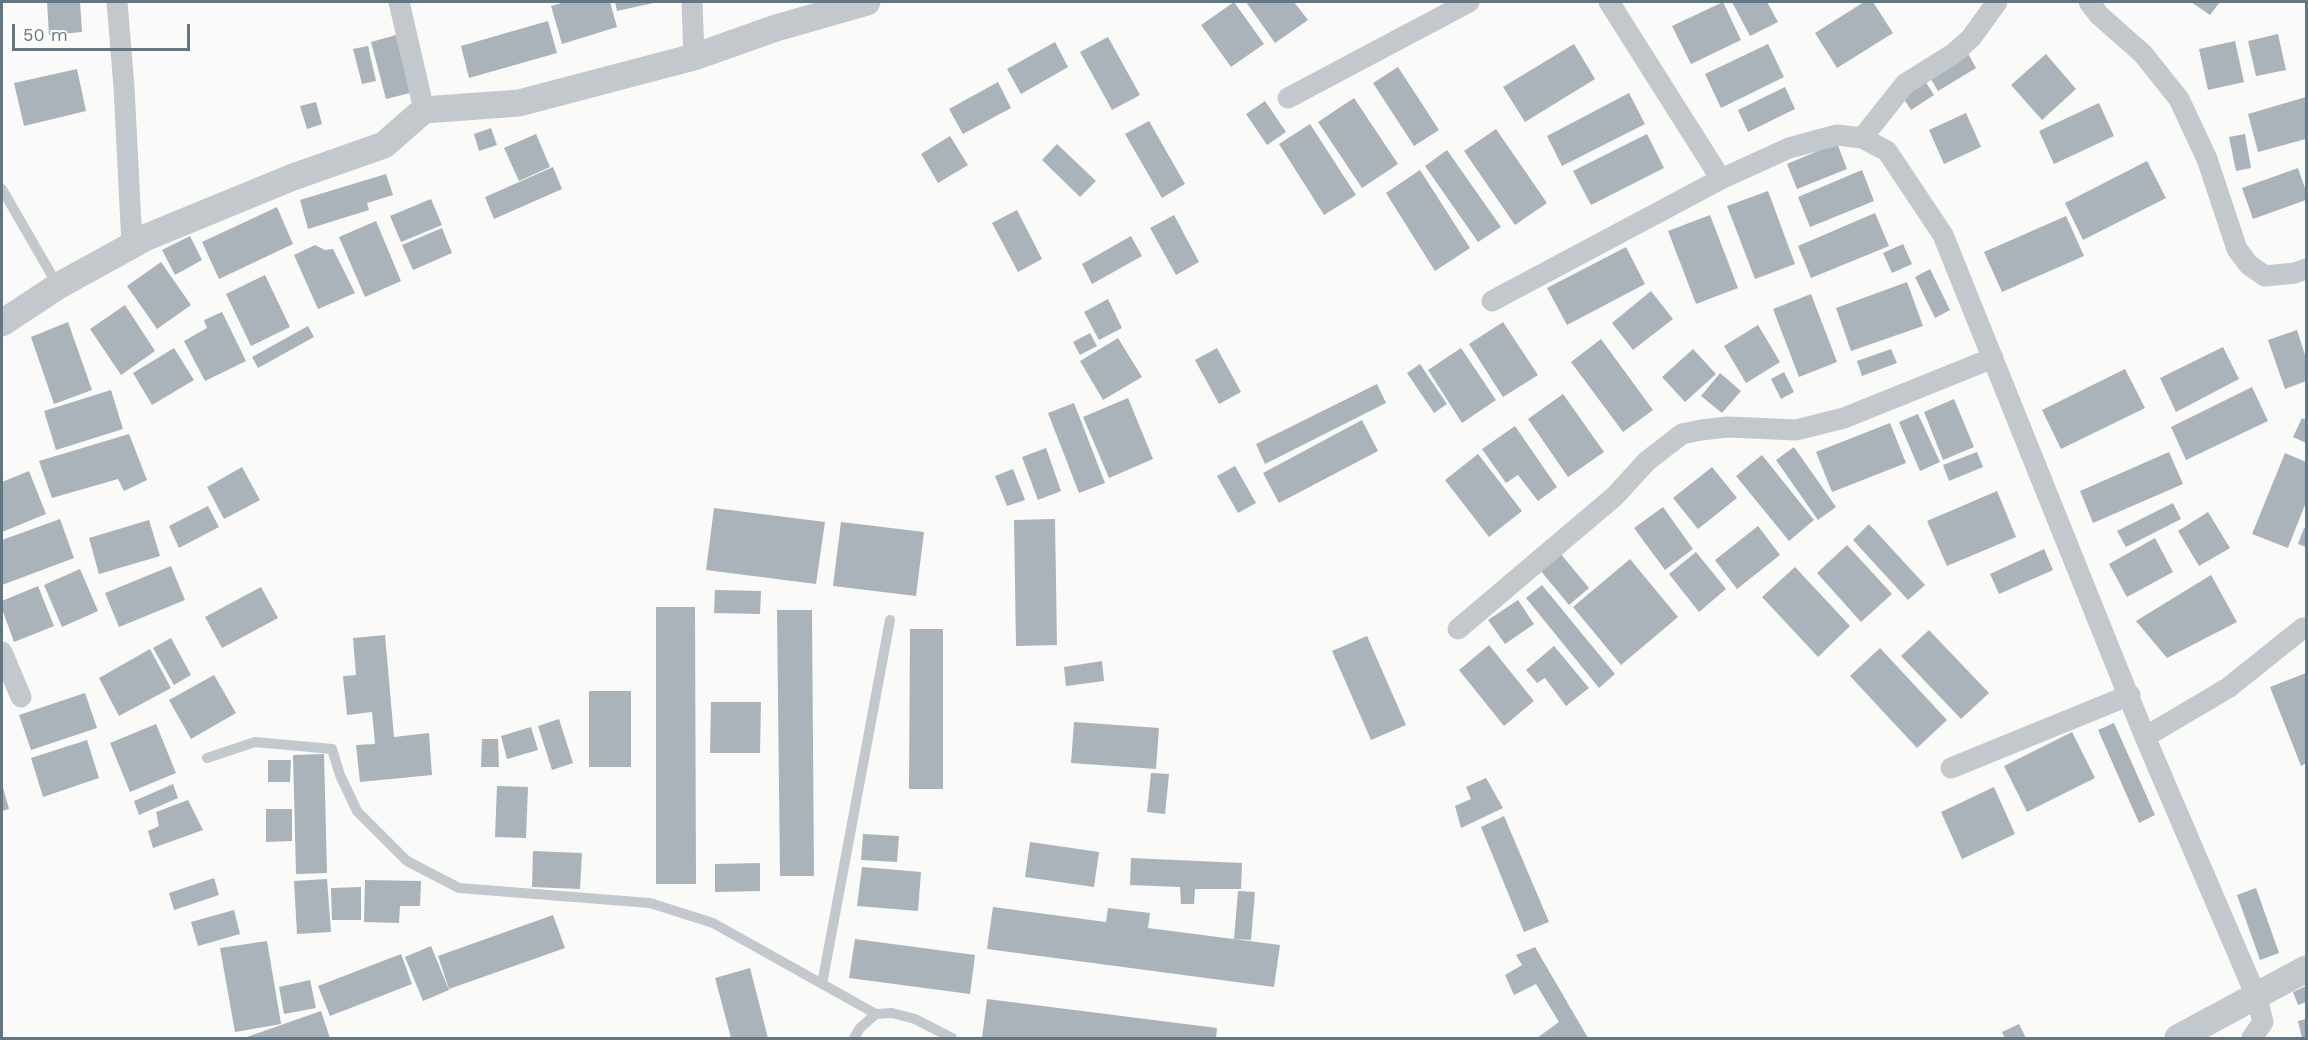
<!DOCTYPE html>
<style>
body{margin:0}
#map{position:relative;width:2308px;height:1040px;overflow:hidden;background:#fafaf8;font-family:"Work Sans",sans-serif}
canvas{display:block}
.frame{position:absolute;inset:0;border:3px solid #657683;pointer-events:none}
.scale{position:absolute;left:12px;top:24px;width:178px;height:27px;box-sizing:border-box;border:3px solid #657683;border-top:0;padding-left:8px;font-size:18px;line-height:21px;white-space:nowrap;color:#657683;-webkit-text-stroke:4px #fff;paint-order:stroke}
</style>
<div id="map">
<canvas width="2308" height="1040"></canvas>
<div class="frame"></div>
<div class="scale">50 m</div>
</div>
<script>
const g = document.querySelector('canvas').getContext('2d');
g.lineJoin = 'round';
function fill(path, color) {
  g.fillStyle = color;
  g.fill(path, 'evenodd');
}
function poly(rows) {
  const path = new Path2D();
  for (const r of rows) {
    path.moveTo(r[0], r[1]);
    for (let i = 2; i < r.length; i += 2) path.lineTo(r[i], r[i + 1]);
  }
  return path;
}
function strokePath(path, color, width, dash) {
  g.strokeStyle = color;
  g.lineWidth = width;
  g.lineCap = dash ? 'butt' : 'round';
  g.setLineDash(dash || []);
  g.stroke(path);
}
const building = poly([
 [47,2,80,2,82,32,49,35],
 [565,2,610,2,617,27,562,44,551,6],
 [615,2,658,2,617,11],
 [1234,2,1264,44,1231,67,1201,25],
 [1246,2,1294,2,1308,20,1275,43],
 [1723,2,1741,40,1691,64,1672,26],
 [1732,2,1767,2,1778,22,1750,36],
 [1864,2,1873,2,1893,33,1837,68,1815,33],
 [2191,2,2220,2,2210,15],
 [548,21,557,53,469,78,461,46],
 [2278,34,2286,70,2256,76,2248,41],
 [396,35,410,93,386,99,371,42],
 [1108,37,1140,95,1112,110,1080,52],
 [2235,41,2244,82,2208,90,2199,49],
 [1055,42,1068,67,1021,94,1007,69],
 [1574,44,1595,79,1525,122,1503,87],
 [1768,44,1784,77,1721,108,1705,74],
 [368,46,376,81,362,84,353,49],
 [1966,50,1976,68,1938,91,1928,74],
 [2046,54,2076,89,2042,120,2011,85],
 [1398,67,1439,130,1414,146,1373,83],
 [77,69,86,111,24,126,14,83],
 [1923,78,1934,95,1911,110,1900,93],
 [998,82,1011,108,963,134,949,109],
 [1785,87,1795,109,1748,132,1738,110],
 [1629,93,1645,124,1562,166,1547,136],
 [2306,97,2306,139,2258,152,2248,114],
 [1354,98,1398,164,1362,188,1318,122],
 [1265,101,1286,132,1267,145,1246,114],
 [316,102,322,124,307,129,300,106],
 [2099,103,2114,136,2054,164,2039,131],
 [1966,113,1981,147,1944,164,1929,130],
 [1149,121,1185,184,1162,198,1125,134],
 [1310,124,1356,195,1324,215,1279,144],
 [491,128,497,145,479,151,474,134],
 [1496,129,1547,203,1515,225,1464,151],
 [536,134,550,167,519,181,504,148],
 [1647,134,1664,168,1591,205,1573,171],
 [2245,134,2251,168,2236,171,2229,137],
 [950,136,968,165,938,183,921,154],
 [1837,143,1847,169,1797,189,1787,164],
 [1057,144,1096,181,1080,197,1042,160],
 [1447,150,1501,227,1478,242,1425,166],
 [2147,161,2166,198,2083,240,2065,203],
 [553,167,562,189,494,219,485,197],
 [2298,168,2306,191,2306,200,2253,219,2242,188],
 [1420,170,1470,248,1435,271,1386,193],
 [1862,170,1874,201,1810,227,1798,197],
 [386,174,393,195,367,203,369,210,308,229,300,200],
 [1768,191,1795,264,1755,279,1727,206],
 [431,199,442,225,401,242,390,216],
 [277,207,293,244,219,279,202,242],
 [1017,210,1042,259,1018,272,992,223],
 [1875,213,1889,246,1811,278,1798,246],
 [1174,215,1199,262,1176,275,1150,228],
 [1710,215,1738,288,1696,304,1668,231],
 [2066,216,2084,256,2002,292,1984,252],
 [376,221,401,281,365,297,339,237],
 [442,228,452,253,413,270,402,245],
 [190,236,202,260,175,275,162,250],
 [1131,236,1142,256,1092,284,1082,264],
 [1903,244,1912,264,1892,273,1883,253],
 [315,245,325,250,333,249,355,293,318,309,294,255],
 [1626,247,1645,284,1567,325,1547,288],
 [161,262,191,305,157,329,127,286],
 [1930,269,1950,310,1935,318,1915,277],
 [265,275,290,327,251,346,226,294],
 [1907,282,1923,326,1851,351,1836,308],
 [1651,291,1673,319,1633,350,1612,323],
 [1811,294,1837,362,1799,377,1773,309],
 [1108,299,1122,328,1099,340,1084,312],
 [125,305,155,351,121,375,90,329],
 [222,312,246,361,205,381,184,341,207,328,204,320],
 [68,322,92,390,54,404,31,337],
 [1503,322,1538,375,1503,397,1469,344],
 [1758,325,1780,362,1746,383,1724,346],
 [308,326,314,337,258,368,252,357],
 [2297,330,2306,358,2306,381,2285,389,2268,340],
 [1090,333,1097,346,1080,355,1073,342],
 [1118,338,1142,377,1103,400,1080,361],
 [1601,339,1653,410,1623,432,1571,362],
 [2223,347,2239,379,2176,412,2160,378],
 [174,348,194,380,152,405,133,373],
 [1217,348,1241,392,1219,404,1195,360],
 [1461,348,1496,400,1462,423,1428,370],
 [1693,349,1716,374,1685,402,1662,377],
 [1891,349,1897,363,1862,376,1857,361],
 [1420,364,1447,404,1434,413,1407,373],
 [2125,369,2145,408,2061,449,2042,410],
 [1784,372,1794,392,1781,399,1771,379],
 [1720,373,1741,391,1722,413,1701,396],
 [1377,384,1386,403,1265,464,1256,444],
 [2252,387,2268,421,2186,460,2171,427],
 [111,390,123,429,56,450,44,411],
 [1563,394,1604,452,1568,477,1528,419],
 [1128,398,1153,459,1109,478,1083,417],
 [1954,399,1974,447,1943,460,1924,412],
 [1074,403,1105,483,1079,493,1048,413],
 [1918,414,1940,462,1920,471,1899,422],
 [2302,418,2306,420,2306,443,2293,437],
 [1362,420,1378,451,1279,503,1263,473],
 [1890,423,1906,463,1832,492,1816,452],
 [1515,426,1557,487,1538,501,1518,475,1506,483,1482,449],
 [129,434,147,480,124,491,118,479,52,498,39,461],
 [1794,447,1836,507,1818,520,1776,460],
 [1046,448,1061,491,1038,500,1022,457],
 [1977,452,1983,467,1949,481,1943,465],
 [2169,452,2183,484,2093,523,2080,491],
 [2285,453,2306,462,2306,502,2288,548,2252,534],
 [1478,454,1522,511,1489,537,1445,480],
 [1762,455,1814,520,1789,541,1736,476],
 [1235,466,1256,503,1238,513,1217,476],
 [242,467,260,500,224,519,207,487],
 [1712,467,1737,498,1698,529,1673,498],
 [1013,469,1025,500,1007,506,995,476],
 [29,471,46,514,2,532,2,482],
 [1997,491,2016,537,1947,566,1927,521],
 [2173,503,2181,519,2126,547,2117,531],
 [208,506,219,527,179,548,169,526],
 [1663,507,1693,549,1665,570,1634,528],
 [714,508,825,522,816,584,706,570],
 [2208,512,2230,548,2199,566,2178,531],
 [60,519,74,558,2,585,2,540],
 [1055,519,1057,645,1016,646,1014,520],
 [149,520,160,556,99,574,89,538],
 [841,522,924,532,916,596,833,586],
 [1869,524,1925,585,1908,600,1853,540],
 [1758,526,1780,555,1737,589,1715,560],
 [2304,528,2306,529,2306,547,2298,544],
 [2155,538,2173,572,2127,597,2109,564],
 [1847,545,1892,594,1861,622,1817,573],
 [2044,549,2053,570,1999,594,1990,574],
 [1696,552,1726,589,1699,612,1669,574],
 [1560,553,1589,588,1569,605,1540,570],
 [1630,559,1678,617,1621,665,1573,607],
 [171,566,185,600,119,627,105,593],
 [1795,567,1850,626,1818,657,1762,597],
 [80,569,98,611,62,627,44,585],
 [2211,575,2237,622,2167,658,2136,621],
 [1542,585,1615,674,1599,688,1526,598],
 [38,586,54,626,14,642,2,609,2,601],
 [261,587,278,618,222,648,205,617],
 [715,590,761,591,760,614,714,613],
 [1518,600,1534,624,1505,644,1488,620],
 [656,607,695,607,696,884,656,884],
 [777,610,812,610,814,876,780,876],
 [910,629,943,629,943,789,909,789],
 [1929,630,1989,693,1961,719,1901,656],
 [385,635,394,737,429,733,432,775,360,782,356,745,375,744,372,712,347,715,343,676,356,675,353,638],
 [1367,636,1406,725,1371,740,1332,651],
 [171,638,191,675,174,685,153,648],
 [1489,645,1534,701,1504,726,1459,670],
 [1554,646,1589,688,1566,706,1545,678,1537,683,1526,670],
 [1880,648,1947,720,1917,748,1850,676],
 [150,649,171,688,119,716,99,678],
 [1102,661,1104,681,1066,686,1064,667],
 [2306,673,2306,763,2301,766,2270,687],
 [214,675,236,713,191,739,169,700],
 [589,691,631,691,631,767,589,767],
 [85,693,97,728,31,750,19,715],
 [711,702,761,702,760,753,710,753],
 [559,719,573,763,552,770,538,726],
 [1074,722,1159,728,1156,769,1071,763],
 [2114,723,2155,815,2139,823,2098,730],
 [156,724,176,773,130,792,110,743],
 [531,727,538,750,507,759,501,736],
 [2072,732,2095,778,2027,812,2004,766],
 [482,739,498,739,499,767,481,767],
 [87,740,99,778,43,797,31,758],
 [324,754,327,873,296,874,293,755],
 [268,760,291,760,290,782,268,782],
 [1151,773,1169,774,1165,814,1147,812],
 [1486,778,1503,808,1461,828,1455,806,1471,799,1466,787],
 [2,784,9,809,2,811],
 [173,784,178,798,139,815,134,801],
 [497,786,528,787,526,838,495,837],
 [1994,787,2015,834,1962,859,1941,812],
 [188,800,203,830,153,848,148,831,159,826,156,812],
 [266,809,292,809,292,841,266,842],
 [1504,816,1549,922,1524,932,1481,827],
 [863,834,899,836,897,862,861,860],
 [1030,842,1099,852,1094,887,1025,877],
 [533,851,582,853,580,889,532,887],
 [1131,858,1242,863,1241,889,1195,889,1194,904,1181,904,1180,887,1130,885],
 [760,863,760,891,715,892,715,864],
 [862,867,921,872,918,911,857,906],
 [214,878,219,895,174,910,169,893],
 [327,879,331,932,297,934,294,881],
 [365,880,421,881,420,906,400,906,399,923,364,922],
 [361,887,361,920,332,920,331,888],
 [2256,888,2279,953,2260,960,2237,895],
 [1238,891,1255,892,1251,940,1234,939],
 [993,907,1106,922,1108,908,1150,913,1148,928,1280,945,1274,987,987,949],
 [234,910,240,934,198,946,191,922],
 [553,915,565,948,449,989,438,956],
 [855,939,975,955,970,994,849,978],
 [267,941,281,1024,235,1032,220,948],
 [431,946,449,990,423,1001,405,957],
 [1535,947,1588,1038,1537,1038,1559,1022,1536,984,1514,995,1505,975,1522,965,1516,955],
 [401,954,412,984,330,1016,318,986],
 [750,968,768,1038,731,1038,715,978],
 [310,980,316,1008,284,1014,279,987],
 [2306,986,2306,1002,2298,1005,2293,992],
 [987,999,1217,1028,1216,1038,982,1038],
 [321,1011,330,1038,244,1038],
 [2306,1019,2306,1038,2302,1038,2298,1021],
 [2019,1024,2026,1038,2005,1038,2002,1032]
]);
const service = poly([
 [2,189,58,286],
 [207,758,255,742,332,749,340,775,357,811,407,861,459,888,650,903,713,923,876,1014],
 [822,984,890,620],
 [854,1038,860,1028,876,1014,892,1013,915,1019,952,1038]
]);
const minor = poly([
 [117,2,124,87,132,245],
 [399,2,424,110],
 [692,2,694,57],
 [1609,2,1721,179],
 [2089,2,2099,15,2143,54,2179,99,2207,159,2237,249,2249,265,2265,276,2295,273,2306,269],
 [1288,98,1469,2],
 [1862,138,1905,84,1953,54,1971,38,1997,2],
 [1492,301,1721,179,1789,148,1837,135,1862,138,1887,151,1943,235,2145,737,2257,998,2263,1022,2252,1038],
 [1458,629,1615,496,1647,461,1682,434,1701,430,1728,427,1796,430,1844,418,1993,358],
 [2,652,21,697],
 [2145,737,2228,688,2303,628],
 [1951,768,2130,695]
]);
const tertiary = poly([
 [2,323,58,286,147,237,293,177,384,145,424,110,519,103,694,57,776,28,867,2],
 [2178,1038,2306,969]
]);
fill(building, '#aab3b9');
strokePath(service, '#c3c8cc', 10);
strokePath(minor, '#c3c8cc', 21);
strokePath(tertiary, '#c3c8cc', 27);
</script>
